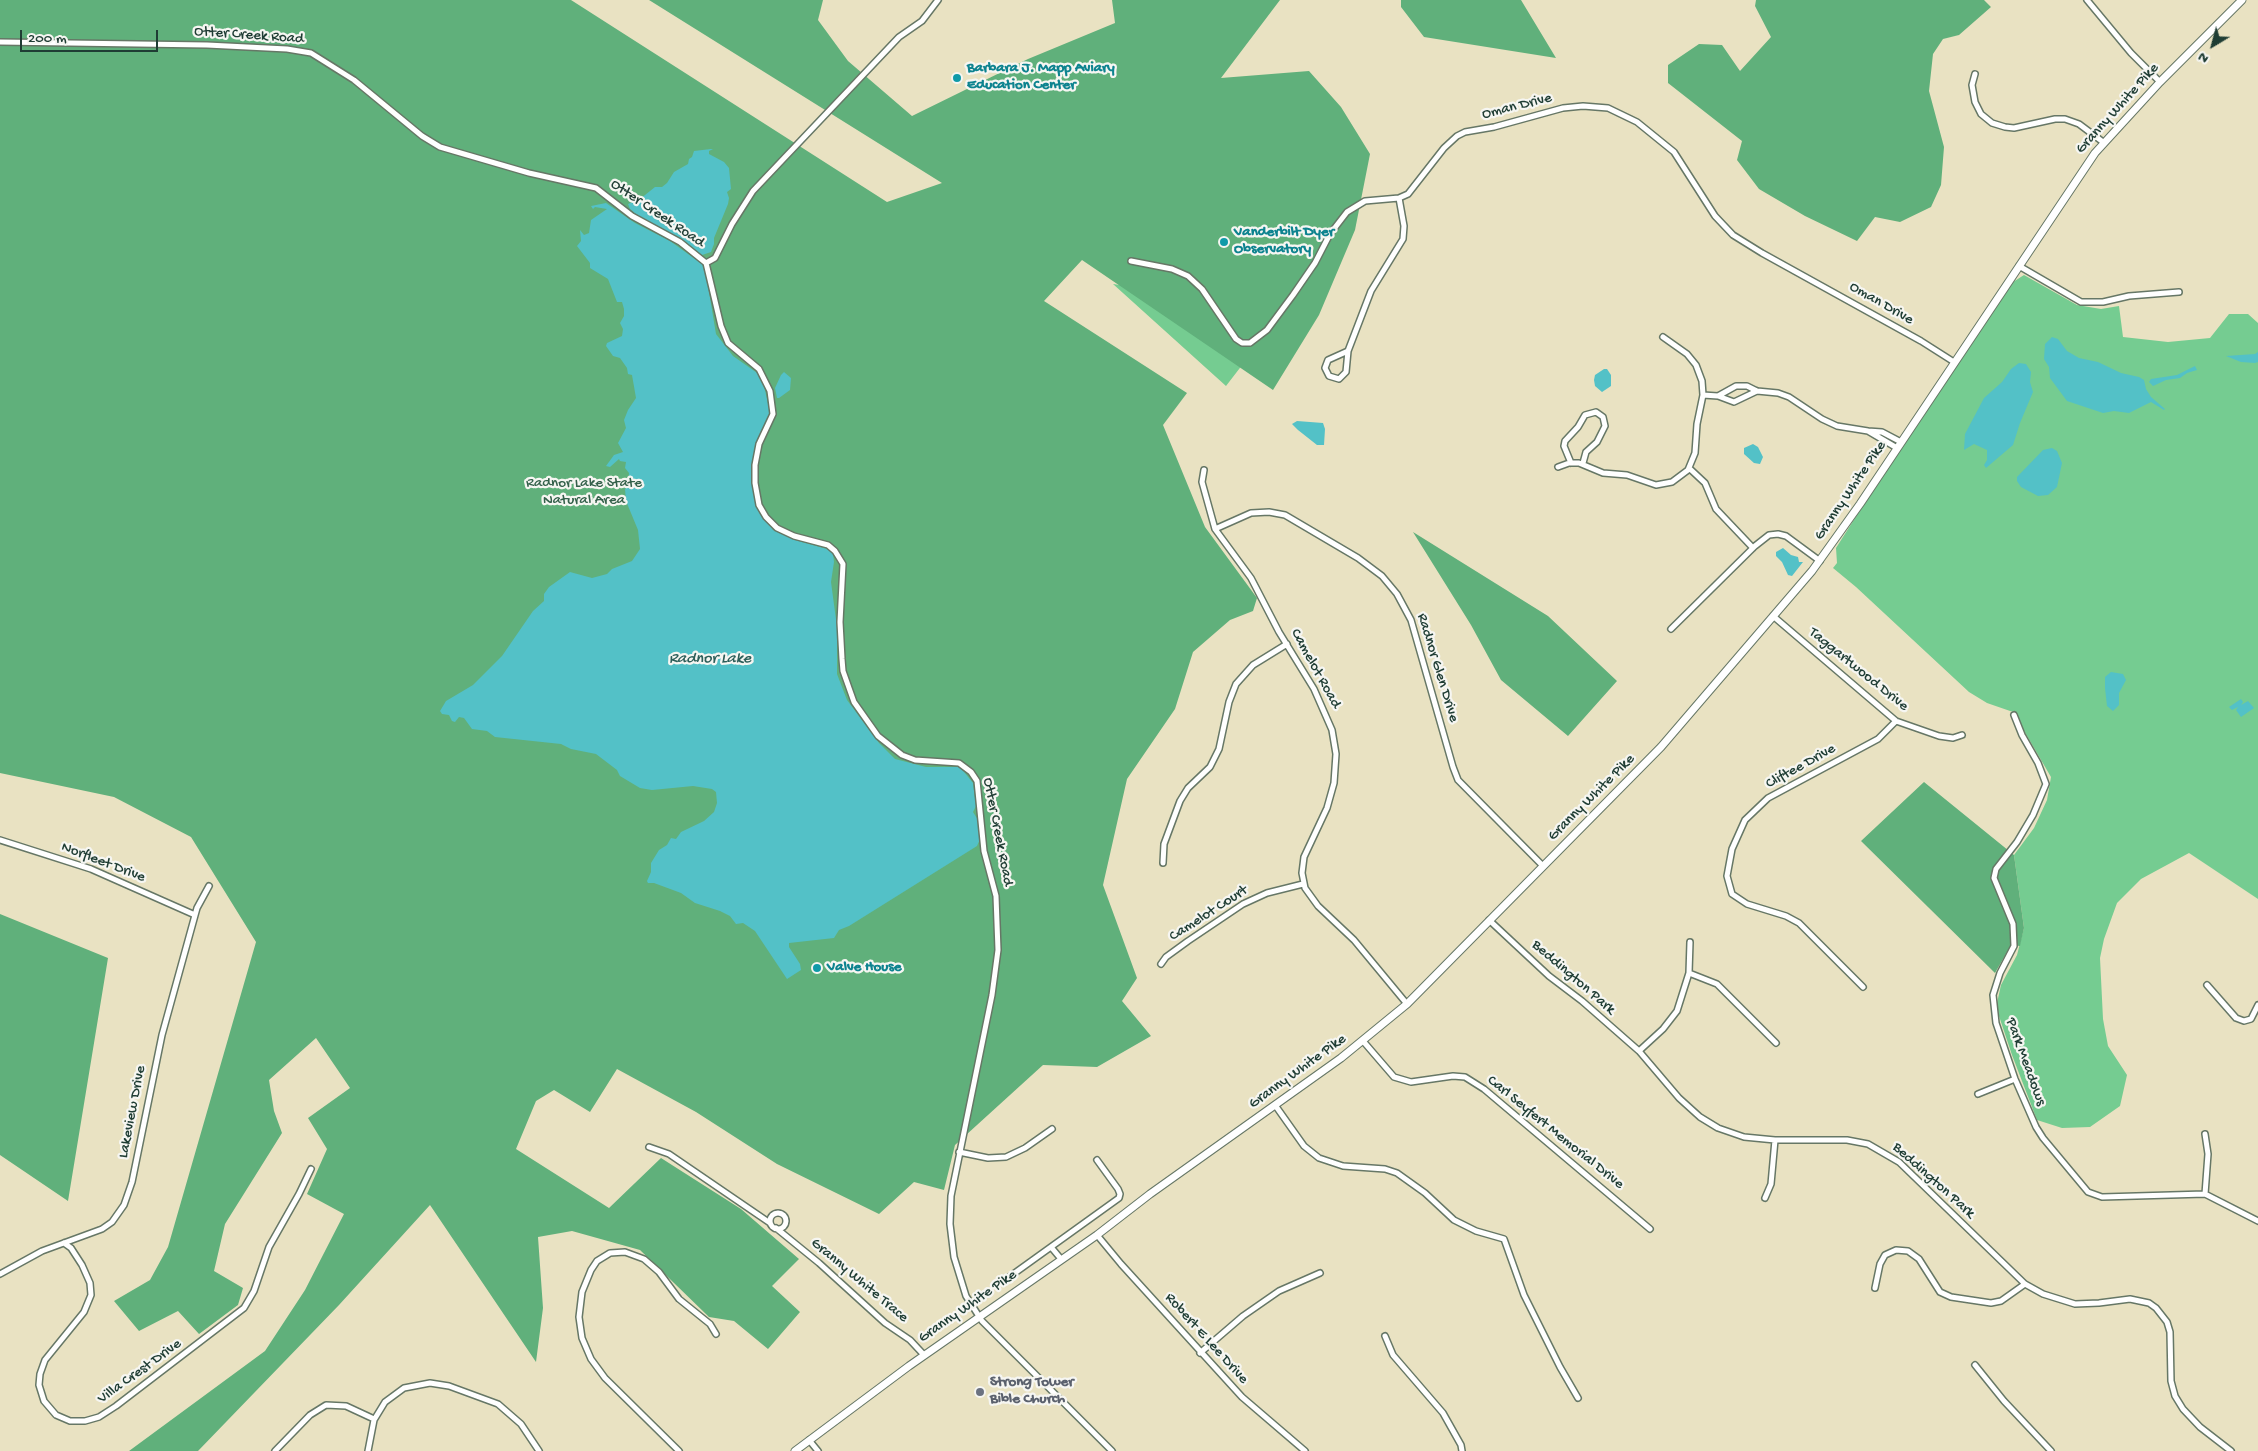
<!DOCTYPE html>
<style>
body{margin:0}
#map{position:relative;width:2258px;height:1451px;overflow:hidden;background:#e9e2c2;font-family:"Gochi Hand",sans-serif}
canvas{display:block}
.north{position:absolute;left:2188px;top:20px;width:50px;height:50px;-webkit-text-stroke:4px #f6f6f2;paint-order:stroke;rotate:217deg;font-size:14px;font-weight:700;line-height:20px;text-align:center;color:#1f3d34}
.north::after{content:'';display:block;margin:auto;width:18px;height:22px;background:#1f3d34;clip-path:polygon(50% 0,100% 100%,50% 72%,0 100%)}
.scale{position:absolute;left:20px;top:30px;width:138px;height:22px;box-sizing:border-box;border:2px solid #1f3d34;border-top:0;padding-left:6px;font-size:15px;line-height:18px;white-space:nowrap;color:#1f3d34;-webkit-text-stroke:4px #f6f6f2;paint-order:stroke}
</style>
<div id="map">
<canvas width="2258" height="1451"></canvas>
<div class="north">N</div>
<div class="scale">200 m</div>
</div>
<script>
const g = document.querySelector('canvas').getContext('2d');
g.lineJoin = 'round';
function fill(path, color) {
  g.fillStyle = color;
  g.fill(path, 'evenodd');
}
function poly(rows) {
  const path = new Path2D();
  for (const r of rows) {
    if (r.length === 3) {
      path.moveTo(r[0] + r[2], r[1]);
      path.arc(r[0], r[1], r[2], 0, 2 * Math.PI);
      continue;
    }
    path.moveTo(r[0], r[1]);
    for (let i = 2; i < r.length; i += 2) path.lineTo(r[i], r[i + 1]);
  }
  return path;
}
function strokePath(path, color, width, dash) {
  g.strokeStyle = color;
  g.lineWidth = width;
  g.lineCap = dash ? 'butt' : 'round';
  g.setLineDash(dash || []);
  g.stroke(path);
}
function label(font, color, halo, rows, align = 'center') {
  g.font = font + ' "Gochi Hand",sans-serif';
  g.lineWidth = 4.5;
  g.setLineDash([]);
  g.textBaseline = 'middle';
  g.strokeStyle = halo;
  g.fillStyle = color;
  for (const [text, x, y, turn = 0] of rows) {
    g.save();
    g.translate(x, y);
    g.rotate((+turn || 0) * Math.PI / 180);
    g.textAlign = isNaN(turn) ? turn : align;
    if (halo) g.strokeText(text, 0, 0);
    g.fillText(text, 0, 0);
    g.restore();
  }
}
const green = poly([
 [2024,275,2077,305,2101,309,2119,306,2123,337,2168,342,2210,338,2229,314,2248,314,2258,323,2258,899,2189,853,2141,879,2117,903,2104,939,2100,958,2103,1019,2108,1046,2127,1075,2120,1106,2090,1127,2062,1128,2037,1120,2012,1055,1999,1016,1997,1003,2001,985,2017,955,2024,928,2014,855,2034,828,2047,800,2051,777,2013,712,1987,703,1969,692,1856,587,1833,568,1837,563,1836,548,1888,466,2010,284],
 [1113,284,1196,296,1256,347,1226,386]
]);
const forest = poly([
 [0,0,571,0,887,202,942,183,649,0,823,0,818,20,848,61,912,116,1028,59,1115,23,1112,0,1280,0,1221,78,1309,71,1341,107,1370,154,1355,230,1319,315,1273,390,1082,260,1044,301,1187,393,1163,425,1205,527,1257,598,1253,611,1230,620,1193,652,1175,709,1127,779,1103,885,1137,978,1122,1001,1151,1036,1097,1067,1043,1065,955,1145,944,1190,914,1182,879,1214,777,1164,696,1112,617,1069,590,1112,554,1090,536,1101,516,1149,609,1208,661,1158,741,1209,799,1259,772,1286,800,1312,768,1349,734,1321,709,1317,640,1250,572,1231,538,1237,543,1308,536,1362,430,1205,339,1305,198,1451,129,1451,265,1351,305,1290,344,1214,307,1194,327,1149,308,1118,350,1088,316,1038,269,1080,274,1111,282,1133,225,1224,214,1271,243,1288,238,1305,199,1334,178,1311,139,1331,114,1301,150,1280,168,1247,256,942,191,837,114,797,0,773],
 [1401,0,1521,0,1556,58,1424,37,1401,7],
 [1756,0,1984,0,1991,7,1959,35,1943,39,1933,54,1929,91,1944,147,1941,185,1931,207,1900,222,1875,217,1857,241,1805,216,1759,189,1737,160,1742,141,1668,83,1668,65,1699,44,1722,45,1740,71,1771,37,1755,6],
 [1413,532,1548,616,1617,681,1568,736,1501,680,1471,625],
 [1924,782,2014,855,2024,928,2020,946,2011,945,1995,973,1861,841],
 [0,914,108,958,68,1201,0,1155]
]);
const water = poly([
 [711,149,713,149,709,151,709,154,724,162,729,168,731,189,727,192,729,198,728,204,714,238,714,244,711,252,702,255,683,240,637,215,630,209,628,204,640,199,655,187,662,187,667,183,674,172,688,164,689,159,692,157,694,151],
 [606,203,635,223,670,241,702,264,706,274,716,334,733,356,760,375,763,381,770,413,752,461,753,489,757,507,773,530,795,540,827,549,833,554,834,562,831,582,837,627,837,674,847,700,879,743,895,759,926,767,960,767,973,783,976,806,973,812,978,820,980,839,977,846,849,926,839,930,834,938,789,943,789,947,800,964,801,970,787,979,755,931,743,923,736,924,730,916,720,911,695,903,681,893,654,883,648,883,647,881,651,872,651,863,659,850,667,845,671,838,676,839,681,832,704,821,714,812,717,803,716,792,712,789,693,786,652,790,640,788,620,776,617,770,596,754,571,749,561,744,495,737,487,731,472,729,464,718,459,717,455,722,452,721,449,715,442,714,440,711,446,701,473,685,502,656,533,611,544,601,544,594,549,587,570,572,592,578,607,574,612,569,632,561,640,549,638,530,626,501,625,489,628,486,629,473,625,468,626,462,620,461,619,459,610,467,606,466,614,455,623,452,618,443,626,428,624,420,628,410,636,398,632,375,628,374,627,368,620,358,613,356,606,346,607,343,622,336,623,329,620,323,624,316,624,309,622,302,617,302,608,279,590,268,590,263,577,246,581,241,580,230,584,235,589,233,591,220,607,209,595,207,593,209,591,206],
 [2052,337,2058,339,2067,351,2079,358,2098,362,2121,373,2139,377,2144,380,2146,389,2151,397,2165,409,2164,410,2151,402,2129,413,2114,411,2103,413,2067,401,2050,378,2049,367,2044,359,2045,344],
 [2258,352,2258,362,2255,363,2241,362,2226,356,2255,354],
 [2019,363,2026,364,2031,372,2030,382,2033,392,2020,423,2013,445,1986,468,1984,465,1987,460,1987,450,1974,444,1964,450,1965,434,1984,398,2002,382,2011,369],
 [2195,366,2197,370,2187,373,2180,378,2166,380,2153,386,2149,382,2151,379,2177,375],
 [1604,369,1607,369,1611,375,1611,386,1602,392,1595,386,1594,380,1595,375],
 [784,372,791,378,790,390,779,398,777,398,775,388,781,375],
 [1297,421,1323,423,1325,429,1324,445,1317,445,1298,430,1292,424],
 [1753,444,1758,447,1763,457,1760,464,1754,463,1744,454,1744,448],
 [2052,448,2057,451,2062,463,2057,487,2048,495,2038,496,2021,487,2017,481,2017,477,2043,450],
 [1783,548,1791,555,1798,557,1799,562,1803,562,1792,576,1788,575,1782,562,1776,556,1776,552],
 [2111,672,2123,674,2126,680,2119,693,2119,705,2113,711,2107,706,2105,688,2105,677],
 [2241,699,2243,702,2241,705,2248,701,2254,708,2241,717,2236,710,2238,707,2232,710,2229,707]
]);
const minor = poly([
 [2087,0,2131,53,2160,82],
 [0,42,207,45,287,49,311,53,354,80,422,136,440,147,529,173,596,188,632,216,680,242,706,263,721,326,728,343,759,369,770,391,773,414,759,444,755,465,755,483,759,505,766,517,777,528,794,536,828,545,835,551,843,564,840,622,842,659,843,671,854,702,878,736,902,755,915,760,959,763,971,772,977,781,984,851,996,896,998,950,992,995,951,1196,950,1224,954,1257,966,1296,982,1321,1112,1451],
 [1975,74,1972,85,1975,102,1981,114,1992,123,2005,127,2014,128,2055,119,2065,119,2079,124,2103,142],
 [1131,261,1172,269,1188,276,1202,289,1236,339,1242,343,1250,343,1267,330,1293,295,1315,263,1330,234,1347,212,1365,201,1399,198,1408,194,1444,148,1457,136,1465,132,1494,127,1563,108,1583,106,1608,108,1637,122,1674,152,1715,216,1733,235,1762,253,1921,341,1954,362],
 [706,263,715,258,732,224,753,191,899,37,922,21,938,0],
 [2019,266,2081,302,2103,302,2129,296,2179,292],
 [1348,351,1328,360,1325,368,1329,376,1339,379,1346,372,1348,351,1371,291,1403,239,1404,226,1399,198],
 [1757,391,1734,402,1718,396,1736,386,1747,386,1757,391,1778,393,1789,397,1822,419,1837,426,1868,431],
 [1703,395,1718,396],
 [1897,448,1868,431,1882,432,1901,442],
 [1571,463,1564,446,1565,441,1578,427,1585,415,1596,412,1603,417,1605,426,1597,442,1586,452,1583,463],
 [1558,467,1569,463,1579,463,1603,473,1627,475,1656,485,1672,482,1688,470,1695,453,1697,424,1703,395,1702,381,1696,365,1687,354,1663,337],
 [1689,468,1705,483,1716,509,1753,548],
 [1204,470,1202,482,1215,529,1251,578,1279,632,1314,689,1332,730,1336,754,1334,783,1327,808,1304,857,1302,873,1305,888,1318,906,1354,940,1407,1004],
 [1215,529,1251,513,1269,512,1285,515,1358,558,1382,576,1397,594,1411,620,1453,767,1458,780,1543,866],
 [1773,616,1896,721,1939,736,1953,738,1962,735],
 [1671,629,1755,546,1769,535,1778,534,1786,536,1820,561],
 [2014,715,2022,735,2038,763,2046,784,2033,815,2017,842,1996,869,1994,878,2013,924,2014,946,2000,973,1993,995,1996,1023,2015,1079,2036,1127,2043,1138,2088,1192,2102,1197,2205,1194,2258,1221],
 [0,840,91,869,195,915],
 [1163,863,1164,844,1180,801,1188,788,1210,767,1219,749,1229,702,1236,684,1253,665,1287,644],
 [1489,920,1549,976,1582,1001,1639,1051,1679,1098,1700,1117,1718,1128,1744,1137,1775,1140,1847,1140,1868,1144,1899,1162,2025,1284,2043,1294,2075,1304,2099,1303,2130,1299,2149,1303,2156,1308,2167,1322,2170,1332,2171,1381,2175,1396,2183,1409,2200,1427,2231,1451],
 [1161,964,1166,957,1188,941,1243,904,1267,893,1303,884],
 [1689,973,1717,984,1776,1043],
 [2207,985,2236,1018,2244,1021,2251,1019,2258,1005],
 [1863,987,1799,923,1786,916,1747,904,1732,894,1727,876,1732,849,1745,820,1768,798,1878,739,1896,721],
 [1363,1041,1394,1077,1411,1082,1453,1076,1465,1077,1484,1089,1650,1229],
 [1639,1051,1663,1029,1677,1011,1689,973,1690,942],
 [1978,1094,2015,1079],
 [1275,1105,1304,1146,1319,1158,1343,1166,1385,1169,1397,1173,1425,1193,1454,1220,1476,1231,1504,1239,1524,1295,1560,1367,1578,1398],
 [649,1147,669,1154,770,1223],
 [959,1152,988,1158,1006,1157,1025,1148,1052,1129],
 [2205,1194,2208,1154,2205,1134],
 [1765,1198,1771,1184,1775,1140],
 [778,1221,8],
 [776,1228,819,1263,885,1323,910,1340,924,1355],
 [1097,1235,1121,1264,1242,1397,1305,1451],
 [64,1243,71,1248,82,1265,90,1283,91,1295,84,1312,45,1360,40,1374,39,1385,44,1401,56,1415,70,1421,85,1421,99,1417,116,1406,244,1308,254,1291,269,1247,299,1194,311,1169],
 [1051,1247,1061,1259],
 [0,1274,42,1251,102,1229,112,1222,124,1205,132,1182,162,1035,197,908,209,886],
 [1005,1280,1119,1198,1120,1194,1118,1189,1097,1160],
 [1875,1288,1880,1264,1885,1255,1896,1250,1908,1251,1919,1259,1940,1292,1951,1297,1991,1303,2001,1301,2025,1284],
 [1385,1336,1393,1355,1443,1413,1461,1445,1462,1451],
 [1200,1353,1243,1316,1279,1291,1320,1273],
 [1975,1365,2004,1401,2051,1451],
 [809,1440,818,1451],
 [275,1451,310,1415,326,1405,346,1406,374,1419],
 [368,1451,374,1420,385,1402,404,1388,430,1383,449,1386,498,1404,521,1424,539,1451],
 [679,1451,605,1378,591,1359,582,1338,579,1317,582,1292,591,1270,597,1261,610,1253,625,1252,644,1259,659,1272,679,1299,710,1324,716,1334]
]);
const secondary = poly([
 [795,1451,909,1366,1097,1235,1150,1194,1341,1058,1407,1004,1661,747,1812,571,1860,504,2095,153,2160,82,2242,0]
]);
const markers = [
 [957,78,5,"#0f9aa8"],
 [1224,242,5,"#0f9aa8"],
 [817,968,5,"#0f9aa8"],
 [980,1392,5,"#6b7280"]
];
const streetNames = [
 ["Otter Creek Road",249,36,4],
 ["Oman Drive",1517,107,-14],
 ["Granny White Pike",2118,109,-48],
 ["Otter Creek Road",657,214,34],
 ["Oman Drive",1881,304,30],
 ["Granny White Pike",1851,491,-56],
 ["Radnor Glen Drive",1437,668,73],
 ["Camelot Road",1315,669,61],
 ["Taggartwood Drive",1858,670,39],
 ["Cliftee Drive",1801,767,-29],
 ["Granny White Pike",1592,798,-45],
 ["Otter Creek Road",997,832,79],
 ["Norfleet Drive",103,863,21],
 ["Camelot Court",1209,914,-33],
 ["Beddington Park",1573,978,41],
 ["Park Meadows",2025,1062,70],
 ["Granny White Pike",1298,1072,-36],
 ["Lakeview Drive",133,1112,-79],
 ["Carl Seyfert Memorial Drive",1555,1133,39],
 ["Beddington Park",1933,1181,42],
 ["Granny White Trace",859,1281,40],
 ["Granny White Pike",968,1307,-35],
 ["Robert E Lee Drive",1206,1339,48],
 ["Villa Crest Drive",140,1372,-36]
];
const cultureNames = [
 ["Barbara J. Mapp Aviary",967,69],
 ["Education Center",967,86],
 ["Vanderbilt Dyer",1234,233],
 ["Observatory",1234,250],
 ["Valve House",827,968]
];
const parkNames = [
 ["Radnor Lake State",584,484],
 ["Natural Area",584,501]
];
const worshipNames = [
 ["Strong Tower",990,1383],
 ["Bible Church",990,1400]
];
const waterNames = [
 ["Radnor Lake",710,660]
];
fill(green, '#75cc91');
fill(forest, '#60b07b');
fill(water, '#53c1c7');
strokePath(minor, '#676', 8);
strokePath(secondary, '#676', 9);
strokePath(minor, '#fff', 5);
strokePath(secondary, '#fff', 7);
for (const [x, y, r, color] of markers) {
  const dot = new Path2D();
  dot.arc(x, y, r, 0, 2 * Math.PI);
  g.fillStyle = color;
  g.fill(dot);
  strokePath(dot, '#f6f6f2', 2);
}
label('15px', '#1f3d34', '#f6f6f2', streetNames);
label('bold 15px', '#0d838f', '#f6f6f2', cultureNames, 'left');
label('15px', '#34614b', '#f6f6f2', parkNames);
label('bold 15px', '#5b616d', '#f6f6f2', worshipNames, 'left');
label('italic 16px', '#2c5e59', '#f6f6f2', waterNames);
</script>
